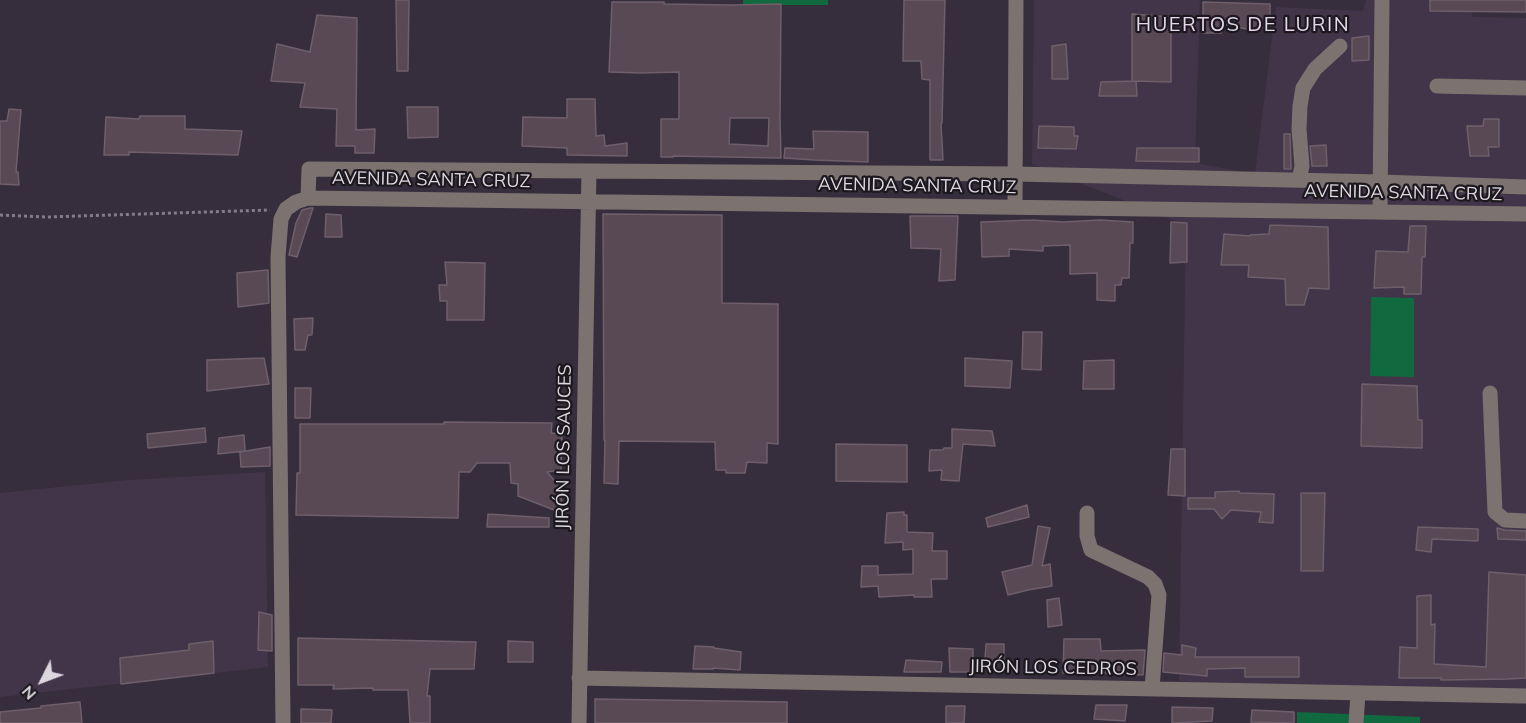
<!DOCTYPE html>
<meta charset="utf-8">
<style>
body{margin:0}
#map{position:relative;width:1526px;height:723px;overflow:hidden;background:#362e3c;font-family:Mulish,sans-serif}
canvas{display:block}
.north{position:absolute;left:12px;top:651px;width:60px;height:60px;-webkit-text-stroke:4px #1c181e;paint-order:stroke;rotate:228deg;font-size:16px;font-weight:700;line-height:24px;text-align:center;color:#dcd6df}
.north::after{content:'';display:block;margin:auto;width:21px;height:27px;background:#dcd6df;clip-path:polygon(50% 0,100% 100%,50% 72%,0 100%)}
</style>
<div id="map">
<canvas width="1526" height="723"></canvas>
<div class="north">N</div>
</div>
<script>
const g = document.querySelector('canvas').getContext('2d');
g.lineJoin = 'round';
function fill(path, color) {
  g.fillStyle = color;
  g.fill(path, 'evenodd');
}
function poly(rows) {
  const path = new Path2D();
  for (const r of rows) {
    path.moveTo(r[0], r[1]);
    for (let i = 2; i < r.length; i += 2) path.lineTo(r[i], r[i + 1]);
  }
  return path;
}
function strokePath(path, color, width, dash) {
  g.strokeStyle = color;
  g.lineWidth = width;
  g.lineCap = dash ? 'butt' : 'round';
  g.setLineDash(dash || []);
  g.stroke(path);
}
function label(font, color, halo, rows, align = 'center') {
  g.font = font + ' Mulish,sans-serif';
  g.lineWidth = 4.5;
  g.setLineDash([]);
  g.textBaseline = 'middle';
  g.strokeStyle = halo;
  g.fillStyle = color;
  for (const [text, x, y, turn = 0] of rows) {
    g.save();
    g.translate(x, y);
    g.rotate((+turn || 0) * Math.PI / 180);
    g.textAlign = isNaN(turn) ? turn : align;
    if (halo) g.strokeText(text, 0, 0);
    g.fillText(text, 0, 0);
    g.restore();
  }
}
const built = poly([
 [1034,0,1200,0,1195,163,1255,174,1276,7,1363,11,1366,0,1473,0,1472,17,1526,18,1526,704,1425,702,1179,681,1186,225,1032,164],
 [265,472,268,667,0,697,0,493,129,480]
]);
const green = poly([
 [743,0,828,0,828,5,743,5],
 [1371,297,1414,298,1414,377,1370,376],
 [1297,712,1420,717,1420,723,1297,723]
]);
const building = poly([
 [396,0,409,0,408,71,397,71,396,0],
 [904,0,945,0,942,123,941,123,943,160,930,160,930,80,922,79,921,61,903,61,904,0],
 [1430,0,1526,0,1526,12,1430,11,1430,0],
 [612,2,664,2,664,4,731,5,781,4,780,118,781,158,673,156,673,157,661,157,661,119,679,119,679,72,641,73,609,72,612,2],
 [730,118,769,118,768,146,729,144,730,118],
 [1203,2,1270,4,1270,26,1252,30,1222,24,1221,33,1203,33,1203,2],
 [1132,14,1171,17,1171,82,1132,81,1132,14],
 [317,15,357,18,356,130,375,129,374,153,355,153,355,146,336,146,337,109,300,107,305,83,271,81,277,44,310,52,317,15],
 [1369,36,1369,60,1352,61,1352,38,1369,36],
 [1066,44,1068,79,1052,79,1052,46,1066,44],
 [1136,81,1137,96,1099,96,1101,82,1136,81],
 [567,99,595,99,596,136,604,135,605,146,627,143,627,156,567,155,567,148,522,146,523,117,567,118,567,99],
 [407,107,438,107,438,137,408,138,407,107],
 [9,109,21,110,16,172,18,172,19,185,0,184,0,121,7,121,9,109],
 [140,116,185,116,185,129,242,131,238,155,129,152,129,155,104,155,106,117,139,119,140,116],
 [1484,119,1499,119,1499,147,1488,147,1489,156,1470,156,1467,126,1483,126,1484,119],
 [1039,126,1074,127,1074,136,1078,136,1076,149,1038,148,1039,126],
 [813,131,868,132,868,162,814,160,784,158,785,148,814,149,813,131],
 [1284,134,1290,134,1291,169,1284,169,1284,134],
 [1326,145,1327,166,1312,166,1310,146,1326,145],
 [1137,148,1199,148,1199,162,1136,161,1137,148],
 [310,208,313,208,297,257,289,255,296,223,302,210,310,208],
 [326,214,341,215,342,237,325,237,326,214],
 [603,214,722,215,722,303,778,304,778,444,767,443,767,463,747,462,745,473,726,473,726,470,716,470,715,442,619,441,618,484,604,483,605,440,604,440,603,214],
 [910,216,958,216,955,280,939,281,941,249,911,248,910,216],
 [1032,220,1063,222,1100,220,1133,222,1133,243,1130,243,1129,278,1122,278,1121,285,1115,285,1115,301,1097,300,1097,273,1070,274,1070,245,1043,246,1043,251,1009,249,1009,256,982,257,981,222,1032,220],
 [1171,222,1187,223,1187,262,1170,263,1171,222],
 [1270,225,1328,227,1329,289,1309,288,1304,305,1286,305,1285,279,1248,277,1249,265,1221,265,1224,234,1250,236,1250,235,1269,234,1270,225],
 [1410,226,1426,226,1425,257,1422,257,1421,294,1404,294,1404,287,1374,288,1376,251,1408,252,1410,226],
 [445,262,485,263,484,320,447,320,447,301,440,301,439,285,447,285,445,262],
 [268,270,269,303,238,307,237,273,268,270],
 [313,318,312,335,308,335,305,350,295,350,294,319,313,318],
 [1023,332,1042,332,1041,370,1022,369,1023,332],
 [264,358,269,384,207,391,207,360,264,358],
 [965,358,1012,361,1010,388,965,386,965,358],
 [1114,360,1114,389,1083,389,1084,361,1114,360],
 [1362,384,1417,386,1418,420,1422,420,1422,448,1361,446,1362,384],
 [295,388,311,388,310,418,295,418,295,388],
 [444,422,552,423,551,433,562,434,561,470,547,472,561,488,562,513,518,496,518,484,511,483,510,463,477,463,470,472,459,472,458,518,296,515,297,473,300,473,300,424,444,424,444,422],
 [205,428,206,442,148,448,147,434,205,428],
 [952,429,992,431,995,446,963,444,959,481,941,480,942,470,929,471,930,450,943,450,944,448,952,448,952,429],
 [244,435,245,451,218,454,219,438,244,435],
 [836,444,907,445,907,482,836,481,836,444],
 [270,447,270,466,241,467,240,452,270,447],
 [1171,449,1185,449,1185,496,1168,495,1171,449],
 [1239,491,1240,493,1274,494,1273,523,1259,522,1261,512,1231,510,1222,519,1214,509,1188,509,1188,498,1215,498,1215,492,1239,491],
 [1301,493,1325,493,1323,571,1301,571,1301,493],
 [1027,505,1029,517,988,527,986,518,1027,505],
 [904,512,904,515,907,515,907,532,933,533,932,551,947,551,947,579,931,579,932,597,914,597,914,595,879,597,878,586,861,587,862,566,878,566,878,575,913,574,913,549,903,550,903,542,885,543,887,513,904,512],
 [488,514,549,518,549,527,487,527,488,514],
 [1038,526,1050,528,1042,566,1050,564,1052,586,1028,590,1008,595,1002,572,1032,565,1038,526],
 [1418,527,1478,529,1478,541,1432,539,1431,552,1416,550,1418,527],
 [1497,528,1505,530,1526,531,1526,540,1498,539,1497,528],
 [1489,572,1526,575,1526,678,1508,679,1441,680,1441,678,1399,678,1400,647,1417,648,1417,596,1431,595,1431,625,1435,624,1434,664,1486,667,1489,572],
 [1059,598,1062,625,1048,627,1047,600,1059,598],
 [259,612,272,615,272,651,258,650,259,612],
 [298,638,476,642,474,669,430,669,427,696,430,696,430,723,410,723,408,690,373,690,373,688,333,689,334,685,298,685,298,638],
 [1064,639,1100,639,1101,651,1145,650,1143,675,1104,673,1063,673,1064,639],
 [213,641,214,673,121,684,120,658,189,650,189,644,213,641],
 [508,641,533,642,533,662,508,662,508,641],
 [986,644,1004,644,1004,661,985,660,986,644],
 [1182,645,1196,648,1195,657,1299,657,1299,677,1245,677,1245,668,1207,669,1207,676,1163,672,1164,653,1182,655,1182,645],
 [695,646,714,647,714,648,741,652,740,670,713,668,713,669,693,669,695,646],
 [949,648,973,649,973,672,950,672,949,648],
 [906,660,942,662,941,672,904,672,906,660],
 [595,699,787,702,787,723,595,723,595,699],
 [80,702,82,723,0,723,0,712,41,708,41,706,80,702],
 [1096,705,1127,705,1125,721,1094,719,1096,705],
 [946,706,965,706,964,723,946,723,946,706],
 [1172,707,1213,708,1212,721,1172,723,1172,707],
 [301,709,332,710,331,723,301,723,301,709],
 [1252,710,1294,712,1294,723,1251,722,1252,710]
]);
const path = poly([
 [0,215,47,217,270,210]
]);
const minor = poly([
 [1437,86,1526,88],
 [1299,180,1302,166,1299,129,1300,106,1303,88,1315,69,1340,46],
 [308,198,309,169,1015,174,1381,182,1526,187],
 [1015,207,1016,0],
 [1380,211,1382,0],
 [1490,393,1495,512,1505,520,1526,521],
 [1087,513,1087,536,1091,550,1148,577,1155,584,1159,595,1152,689],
 [579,678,1526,696],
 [283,723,278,257,281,219,286,209,296,202,308,198,1526,214],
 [579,723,589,171],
 [1356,723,1358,693]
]);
const streetNames = [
 ["AVENIDA SANTA CRUZ",431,180,1],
 ["AVENIDA SANTA CRUZ",917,186,1],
 ["AVENIDA SANTA CRUZ",1403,193,1],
 ["JIRÓN LOS SAUCES",564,447,-89],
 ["JIRÓN LOS CEDROS",1053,668,1]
];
const neighbourhoodNames = [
 ["HUERTOS DE LURIN",1243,25]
];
fill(built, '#423549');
fill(green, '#10693f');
fill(building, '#594955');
strokePath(building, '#6f5f6b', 1.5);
strokePath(path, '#847d89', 3, [3, 3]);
strokePath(minor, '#7c7371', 15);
label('18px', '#dcd6df', '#1c181e', streetNames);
g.letterSpacing = '1.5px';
label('20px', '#e3d8eb', '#1c181e', neighbourhoodNames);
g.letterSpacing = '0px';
</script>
